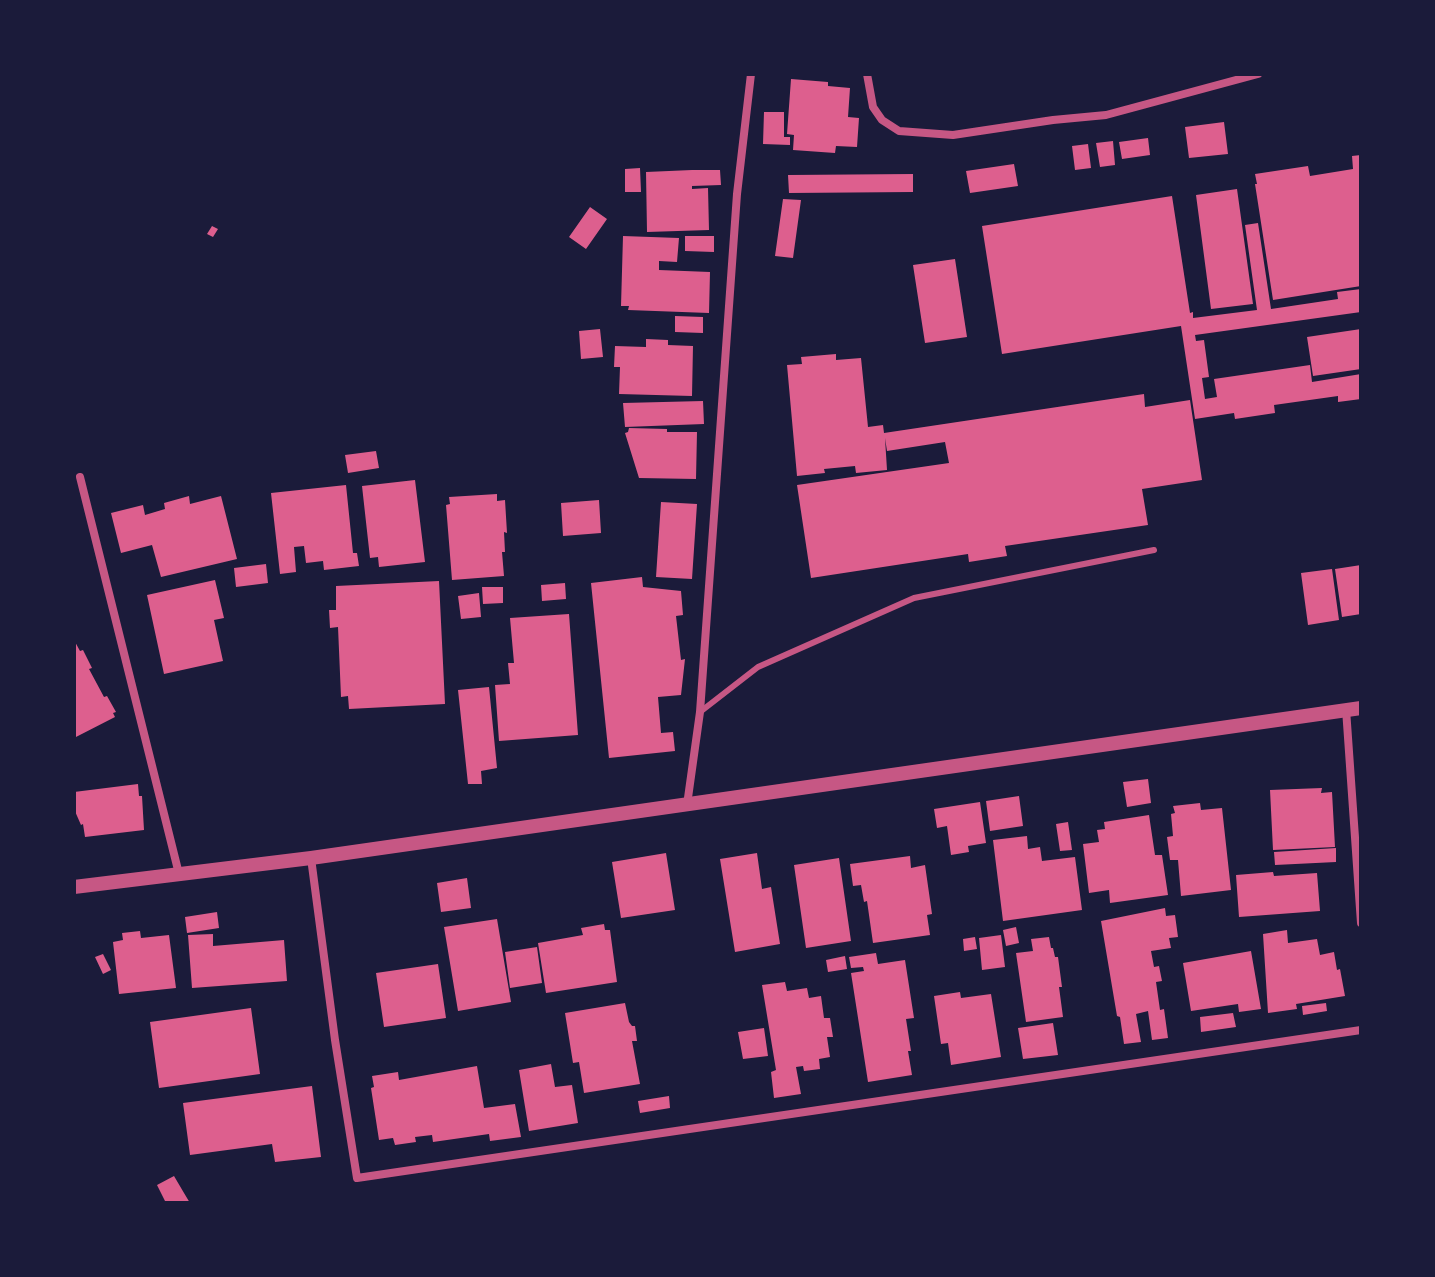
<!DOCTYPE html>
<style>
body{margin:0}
#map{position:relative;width:1435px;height:1277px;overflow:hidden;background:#1b1b3a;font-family:"PT Sans Narrow",sans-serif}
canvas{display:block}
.frame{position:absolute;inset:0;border:76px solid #1b1b3a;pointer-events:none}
</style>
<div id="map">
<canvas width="1435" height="1277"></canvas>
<div class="frame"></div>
</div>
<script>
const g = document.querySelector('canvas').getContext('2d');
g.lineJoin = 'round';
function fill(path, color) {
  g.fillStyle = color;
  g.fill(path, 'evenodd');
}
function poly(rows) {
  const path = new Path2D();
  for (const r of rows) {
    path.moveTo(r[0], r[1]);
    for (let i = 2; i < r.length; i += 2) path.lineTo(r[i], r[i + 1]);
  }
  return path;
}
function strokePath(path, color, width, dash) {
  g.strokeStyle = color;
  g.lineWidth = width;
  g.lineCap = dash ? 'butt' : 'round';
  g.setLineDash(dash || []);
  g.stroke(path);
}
const building = poly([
 [791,79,828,82,828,86,850,88,848,117,859,118,857,147,836,146,835,153,793,150,794,135,787,134],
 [764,112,784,112,784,137,790,137,790,145,763,144],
 [1224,122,1228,154,1189,158,1185,127],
 [1148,138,1150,155,1122,159,1119,142],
 [1113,141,1115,165,1100,167,1096,143],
 [1088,144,1091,168,1075,170,1072,146],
 [1361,155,1361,286,1273,300,1255,184,1257,184,1255,174,1308,166,1310,176,1353,169,1352,156],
 [1014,164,1018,186,970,193,966,171],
 [640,168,641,192,625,192,625,169],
 [692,170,720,170,721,185,692,186,692,189,708,188,709,230,647,232,646,172],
 [913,174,913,192,789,193,788,175],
 [1237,189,1253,304,1211,309,1196,195],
 [1172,196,1190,313,1193,312,1193,318,1257,310,1245,225,1258,223,1271,309,1338,299,1337,292,1361,289,1361,312,1195,335,1196,341,1204,340,1209,377,1202,378,1205,399,1217,397,1214,379,1310,365,1312,382,1361,374,1361,399,1338,402,1338,396,1274,405,1275,413,1235,419,1234,413,1195,419,1181,326,1002,354,982,226],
 [783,199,801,200,793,258,775,256],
 [590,207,607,219,586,249,569,237],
 [212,226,218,229,213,237,207,234],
 [623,236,679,238,677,262,659,261,659,270,710,272,709,313,628,310,629,306,621,306],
 [685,236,714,236,714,252,685,251],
 [955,259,967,337,925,343,913,265],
 [675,316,703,317,703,333,675,332],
 [600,329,603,357,581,359,579,331],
 [1361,329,1361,369,1313,376,1307,337],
 [646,339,668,340,668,345,693,346,692,396,619,394,620,367,614,367,615,346,646,347],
 [836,354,836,360,861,358,868,427,883,425,884,433,1144,394,1145,407,1190,400,1202,480,1142,489,1148,525,1005,546,1007,556,969,562,968,554,811,578,797,485,949,463,945,442,887,451,885,438,887,470,856,473,855,466,824,469,825,473,797,476,787,365,802,364,801,357],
 [703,401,704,424,625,427,623,403],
 [629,428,667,429,667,432,697,432,696,479,639,478,625,433,628,432],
 [376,451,379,468,348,473,345,455],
 [415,480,425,562,379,567,378,557,370,558,362,486],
 [346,485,353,553,357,553,359,566,324,570,323,561,306,563,304,546,294,547,296,572,280,574,271,493],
 [497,494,497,501,505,500,507,533,504,532,505,552,502,552,504,576,452,580,446,505,450,504,449,497],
 [189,496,190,504,221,496,237,559,161,577,152,545,121,553,111,513,143,505,145,515,165,509,164,503],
 [599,500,601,533,563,536,561,503],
 [661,502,697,504,692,579,656,577],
 [266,564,268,583,236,587,234,568],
 [1361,565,1361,614,1342,617,1335,569],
 [1332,569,1339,620,1308,625,1301,573],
 [642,577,643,587,681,591,683,615,676,616,681,660,685,659,681,695,658,697,661,733,673,732,675,751,609,758,591,583],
 [215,580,224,618,214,620,223,661,164,674,147,595],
 [439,581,445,704,349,709,348,696,341,697,338,627,330,628,329,610,336,610,336,586],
 [565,583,566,599,542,601,541,585],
 [482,587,503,587,503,603,483,604],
 [479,593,481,617,461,619,458,596],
 [569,614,578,735,499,741,495,685,510,684,508,663,514,663,510,618],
 [74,640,80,651,83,650,92,668,89,669,104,697,107,696,116,712,113,713,115,717,74,738],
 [489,687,497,768,481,771,482,784,468,784,458,690],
 [1148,779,1151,803,1127,807,1123,782],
 [138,784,139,796,142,796,144,830,85,837,83,824,81,825,74,809,74,792],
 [1322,788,1321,793,1332,792,1335,847,1273,850,1270,790],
 [1019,796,1023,826,990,831,986,801],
 [980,802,986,843,968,846,969,852,951,855,947,826,937,828,934,809],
 [1200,803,1201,810,1222,808,1231,890,1181,896,1178,860,1170,860,1167,837,1173,836,1171,814,1175,813,1173,806],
 [1149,815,1155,855,1162,855,1168,895,1110,903,1109,890,1089,893,1083,844,1099,842,1097,830,1105,829,1104,822],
 [1068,822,1072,850,1060,851,1056,824],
 [1027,836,1028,849,1040,847,1042,861,1075,857,1082,910,1003,921,993,840],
 [1336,848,1336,862,1275,865,1274,852],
 [666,853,675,910,621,918,612,862],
 [757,853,762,889,771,887,780,944,735,952,720,859],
 [910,856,911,868,925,865,932,914,927,915,930,935,873,943,867,901,864,902,861,885,853,886,850,864],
 [839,858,851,941,806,948,794,865],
 [1273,872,1274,876,1317,873,1320,911,1239,917,1236,875],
 [467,878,471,908,441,912,437,883],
 [1165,908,1166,916,1175,915,1178,937,1169,938,1171,948,1151,951,1154,967,1159,966,1162,981,1156,982,1160,1010,1164,1009,1168,1038,1152,1040,1148,1011,1136,1014,1141,1042,1124,1044,1120,1017,1117,1016,1101,921],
 [217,912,219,928,187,933,185,917],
 [497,919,511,1002,458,1011,444,927],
 [604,924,605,930,610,930,617,982,546,993,538,943,583,935,581,928],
 [1016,927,1019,943,1006,946,1003,930],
 [1287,930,1288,943,1317,939,1320,955,1334,952,1337,970,1340,969,1345,996,1296,1004,1297,1009,1268,1013,1263,934],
 [140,931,141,938,169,935,176,988,119,994,113,942,123,940,122,933],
 [213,934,213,946,284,940,287,981,192,988,188,935],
 [1001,935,1005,967,982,970,979,938],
 [975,937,977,949,964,951,963,939],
 [1049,937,1051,948,1053,948,1055,957,1058,957,1062,987,1059,987,1063,1017,1026,1022,1016,953,1033,951,1031,939],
 [537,947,542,983,510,988,505,952],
 [1251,951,1261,1009,1239,1012,1238,1004,1191,1011,1183,963],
 [876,953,878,964,905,960,914,1018,906,1019,911,1051,908,1051,912,1075,868,1082,851,973,864,971,863,967,851,968,849,957],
 [103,954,111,970,103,974,95,957],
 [845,956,847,969,828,972,826,960],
 [438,964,446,1018,384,1027,376,973],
 [785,982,787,991,807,988,809,998,821,996,824,1018,830,1018,833,1037,827,1037,830,1057,819,1059,820,1069,804,1071,803,1066,796,1067,801,1094,774,1098,771,1072,776,1070,762,985],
 [960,992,961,998,991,994,1001,1057,951,1065,948,1043,941,1044,934,996],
 [625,1003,629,1022,632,1026,635,1026,637,1041,632,1041,640,1084,584,1093,579,1062,573,1063,565,1013],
 [1326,1003,1327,1011,1303,1015,1302,1006],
 [251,1008,260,1074,159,1088,150,1022],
 [1233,1013,1236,1027,1201,1032,1200,1017],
 [1053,1023,1058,1055,1023,1059,1018,1028],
 [764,1028,768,1056,743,1059,738,1032],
 [551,1064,555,1087,572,1085,578,1123,529,1131,519,1070],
 [477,1066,484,1108,515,1104,521,1137,490,1141,489,1134,433,1142,432,1135,415,1137,416,1142,395,1145,393,1138,379,1140,371,1088,374,1087,372,1076,398,1072,399,1080],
 [312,1086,321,1157,275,1162,272,1144,190,1155,183,1103],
 [669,1096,670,1108,640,1113,638,1101],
 [174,1176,184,1193,190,1203,166,1203,157,1185]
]);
const service = poly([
 [700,712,758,667,914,598,1154,550]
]);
const minor = poly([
 [867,74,873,107,882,120,899,131,953,135,1053,120,1106,115,1258,74],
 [80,477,179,874],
 [1346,709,1361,923],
 [687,805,700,712,737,194,751,74],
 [311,858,335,1040,357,1178,1361,1030]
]);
const tertiary = poly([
 [74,887,311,858,1361,708]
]);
fill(building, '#dd5f8e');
strokePath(service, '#c65784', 6);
strokePath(minor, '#c65784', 8);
strokePath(tertiary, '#c65784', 14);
</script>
